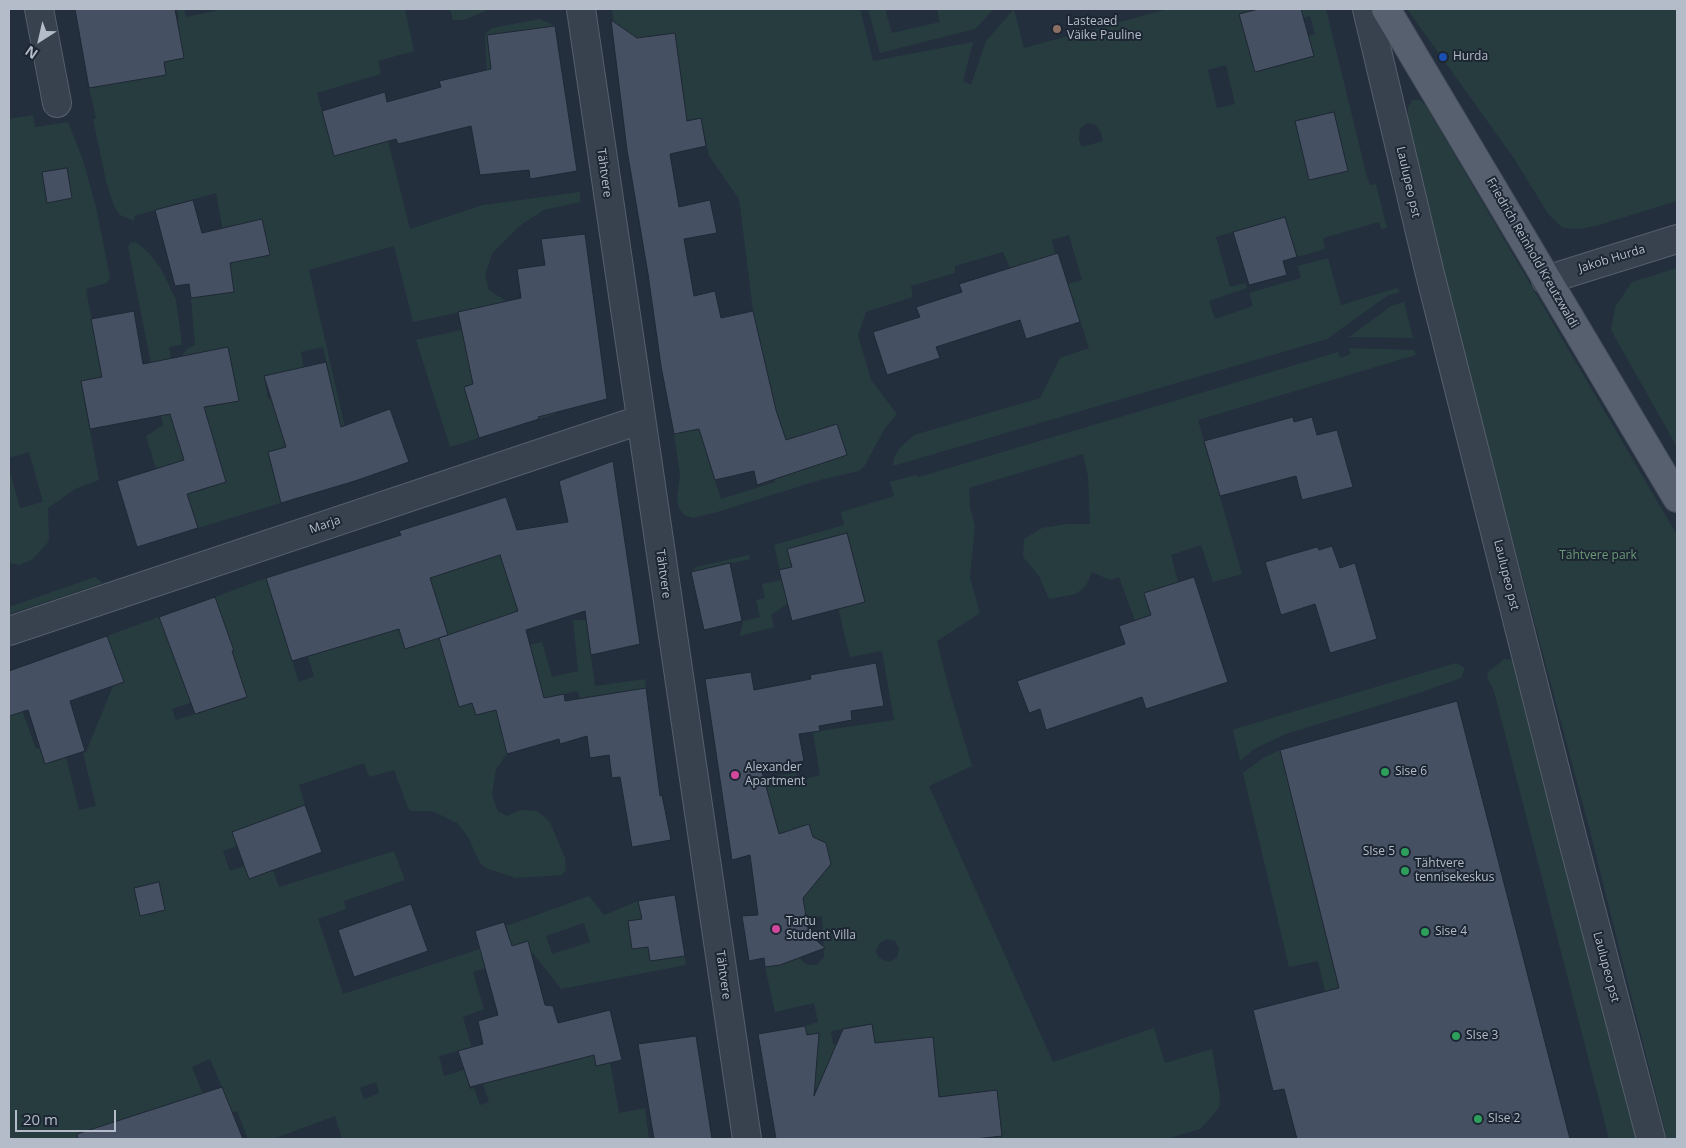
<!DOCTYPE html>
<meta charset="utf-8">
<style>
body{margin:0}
#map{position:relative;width:1686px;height:1148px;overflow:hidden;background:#242f3e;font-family:"Open Sans",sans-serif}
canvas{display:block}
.frame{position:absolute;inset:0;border:10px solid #b4bcc9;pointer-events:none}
.north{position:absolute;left:15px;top:15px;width:50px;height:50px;-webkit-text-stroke:4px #1d2633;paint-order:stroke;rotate:215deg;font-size:14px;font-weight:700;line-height:20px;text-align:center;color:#b4bcc9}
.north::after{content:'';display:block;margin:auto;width:18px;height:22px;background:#b4bcc9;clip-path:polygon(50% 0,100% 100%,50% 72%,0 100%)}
.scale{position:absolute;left:15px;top:1110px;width:101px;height:22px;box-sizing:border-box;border:2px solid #b4bcc9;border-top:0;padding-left:6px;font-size:15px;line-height:18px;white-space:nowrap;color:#b4bcc9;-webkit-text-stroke:4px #1d2633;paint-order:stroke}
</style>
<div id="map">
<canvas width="1686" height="1148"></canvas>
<div class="frame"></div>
<div class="north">N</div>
<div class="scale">20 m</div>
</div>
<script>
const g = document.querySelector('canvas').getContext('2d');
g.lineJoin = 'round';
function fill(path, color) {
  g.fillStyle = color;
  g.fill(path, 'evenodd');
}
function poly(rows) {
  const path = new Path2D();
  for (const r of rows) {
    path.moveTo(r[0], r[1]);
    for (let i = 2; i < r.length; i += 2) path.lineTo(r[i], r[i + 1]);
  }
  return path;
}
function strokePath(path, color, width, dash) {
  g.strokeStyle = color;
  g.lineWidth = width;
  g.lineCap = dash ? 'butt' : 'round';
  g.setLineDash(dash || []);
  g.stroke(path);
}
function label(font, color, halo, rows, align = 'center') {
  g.font = font + ' "Open Sans",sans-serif';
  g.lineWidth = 4;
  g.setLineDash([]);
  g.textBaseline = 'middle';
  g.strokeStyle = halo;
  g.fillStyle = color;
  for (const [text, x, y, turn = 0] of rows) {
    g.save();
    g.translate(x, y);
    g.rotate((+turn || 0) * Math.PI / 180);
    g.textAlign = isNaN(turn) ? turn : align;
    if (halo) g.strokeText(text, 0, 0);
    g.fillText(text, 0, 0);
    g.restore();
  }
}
const green = poly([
 [177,9,184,9,186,17,224,9,405,9,414,51,378,61,381,74,317,93,334,155,388,141,410,229,483,205,580,192,580,202,544,210,522,224,493,252,485,275,489,290,511,304,550,389,555,414,539,419,530,382,505,374,465,386,479,438,450,447,416,340,462,330,475,309,413,322,394,246,309,270,357,480,353,481,323,347,301,352,304,368,264,377,268,399,273,398,286,447,268,452,281,503,198,528,177,462,156,469,146,436,163,425,128,247,130,243,136,242,149,253,161,269,176,300,182,345,169,347,178,394,192,410,238,401,228,348,181,357,188,348,195,345,191,298,234,291,216,193,134,216,134,221,120,215,114,206,106,181,93,119,96,118,89,88,166,75,164,62,184,58,157,23,179,19],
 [242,224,269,255,250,259],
 [210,429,226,482,194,492,177,438],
 [450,9,490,9,464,20,453,20],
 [612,9,860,9,873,61,973,42,963,81,971,85,986,41,1014,9,1024,48,1168,9,1259,9,1240,14,1256,72,1314,56,1308,36,1315,34,1310,16,1303,18,1301,9,1326,9,1367,177,1370,185,1376,184,1387,228,1381,229,1379,222,1323,238,1325,249,1297,257,1285,217,1216,237,1230,287,1245,283,1247,288,1209,301,1215,319,1253,306,1249,293,1301,278,1298,266,1328,258,1341,305,1397,288,1400,292,1387,296,1327,339,893,466,894,457,900,448,914,435,1040,398,1060,358,1089,348,1068,284,1082,280,1069,235,1052,240,1056,257,1010,268,1003,252,955,266,955,273,911,286,913,297,866,312,858,335,871,380,897,414,885,428,865,465,859,471,820,480,714,513,693,518,684,515,679,508,677,499,680,475,674,434,709,427,683,329,721,317,735,315,710,464,721,499,775,482,774,478,786,440,776,410,753,311,739,199,709,156,701,118,687,120,675,33,634,39,615,35],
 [1226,65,1235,104,1217,108,1208,70],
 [1334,112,1348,171,1309,180,1295,121],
 [1087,123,1096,125,1101,133,1103,141,1082,147,1079,140,1080,129],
 [868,9,885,9,892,33,940,22,937,9,994,9,975,29,880,53],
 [1407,9,1677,9,1677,201,1599,225,1580,229,1563,228,1549,215,1513,157],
 [540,19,555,26,488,35,493,92,458,100,453,78,461,76,470,79,487,75,485,34,492,28],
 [1412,100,1420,100,1426,106,1677,535,1677,1139,1667,1139,1592,839,1426,213,1408,121,1408,108],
 [33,115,35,127,68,122,83,160,96,207,110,277,107,283,86,289,102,377,81,382,99,480,75,489,48,508,49,541,33,559,20,565,9,563,9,468,20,508,43,502,29,452,9,458,9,119],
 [67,168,72,198,48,203,42,172],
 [1677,268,1677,447,1611,330,1615,307,1632,282],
 [1404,302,1413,338,1349,337,1391,306],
 [1349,348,1414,350,1416,355,1198,420,1242,574,1213,582,1201,545,1171,555,1178,582,1152,616,1135,621,1119,577,1110,580,1092,572,1086,586,1076,594,1049,599,1039,576,1023,557,1024,539,1042,528,1067,524,1090,524,1088,476,1083,454,969,488,970,508,975,525,970,578,980,613,937,641,949,689,972,766,929,786,1053,1062,1154,1028,1165,1063,1212,1049,1220,1097,1219,1107,1213,1115,1200,1129,1167,1139,975,1139,1002,1136,897,1103,901,1139,876,1139,870,1106,823,1088,769,1098,764,1072,813,1072,805,1026,818,1022,814,1003,775,1012,765,967,800,954,801,960,808,965,817,965,824,957,822,916,806,918,795,877,815,884,831,864,826,843,813,837,809,824,781,834,783,846,769,804,765,778,796,773,798,781,820,775,813,732,894,720,882,651,850,657,838,608,865,601,847,533,787,549,801,601,787,604,771,615,774,627,740,636,743,621,760,617,756,600,765,598,762,584,782,580,774,545,844,525,841,512,894,496,890,482,916,475,919,477,1338,352,1340,358,1351,354],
 [887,939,895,941,899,949,897,958,888,962,879,958,876,951,880,943],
 [872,1024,874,1038,833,1045,831,1031],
 [933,1037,937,1079,883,1084],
 [495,538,518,611,486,655,542,642,552,677,578,671,573,620,586,620,595,686,645,679,647,699,507,754,496,769,492,795,498,811,507,816,521,810,537,811,550,822,565,858,566,870,562,875,516,878,486,868,480,863,468,837,457,823,432,811,411,811,408,808,394,770,369,777,364,763,299,785,305,805,232,832,237,846,223,851,230,871,244,866,249,879,273,870,279,887,394,851,405,880,344,901,346,909,318,919,343,994,510,939,506,926,589,896,604,915,638,901,642,919,629,921,648,947,650,961,685,956,686,965,561,989,533,953,473,972,484,1009,463,1017,477,1067,594,1055,597,1066,610,1062,619,1113,645,1108,649,1139,342,1139,335,1116,273,1139,248,1139,237,1111,174,1126,166,1105,125,1118,131,1139,9,1139,9,674,36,749,40,748,45,764,66,757,79,810,96,806,83,753,86,752,113,686,123,682,107,636,159,617,212,658,234,651,215,597,266,578,299,682,314,676,282,573,364,583,354,550,370,545,405,649,448,634,443,618,413,628,410,563,465,545,472,564,491,558,485,541],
 [380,608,387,633,344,645],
 [531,650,542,689,528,693,530,701,476,715,472,703],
 [242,685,246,698,176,720,172,709],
 [578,691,582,707,548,697],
 [159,882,165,909,140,916,134,888],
 [584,923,590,942,552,954,546,936],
 [461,1050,466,1070,477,1067,489,1102,480,1105,474,1088,470,1089,464,1070,444,1076,439,1056],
 [210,1059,223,1089,204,1097,192,1067],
 [376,1082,379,1093,364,1099,360,1088],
 [749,555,750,559,691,572,696,567],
 [95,577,103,583,9,614,9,607],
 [1504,659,1516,660,1640,1139,1609,1139,1494,691,1487,678,1488,672],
 [1456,663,1465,668,1461,678,1416,694,1286,734,1254,749,1240,761,1233,730,1235,729],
 [1280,750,1340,991,1326,996,1318,961,1289,967,1243,773,1263,758]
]);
const building = poly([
 [75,9,175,9,184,58,164,62,166,75,89,88,75,9],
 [1259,9,1301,9,1314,56,1255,72,1239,14,1259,9],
 [611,20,637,38,675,33,687,121,701,118,706,146,670,154,679,207,710,200,717,233,684,239,694,296,715,291,721,318,753,311,776,410,786,440,837,424,847,455,757,485,754,471,715,480,699,429,674,434,661,366,648,274,627,150,611,20],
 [555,26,577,171,530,179,529,170,480,175,471,126,398,144,396,139,334,156,322,111,385,92,387,102,441,87,439,81,491,69,487,35,555,26],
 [1334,112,1348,171,1309,180,1295,121,1334,112],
 [67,168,72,198,47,203,42,172,67,168],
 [193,200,202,233,262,219,270,255,230,263,234,292,191,298,189,284,175,286,155,210,193,200],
 [1285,217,1297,257,1283,261,1287,275,1249,285,1233,232,1285,217],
 [585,234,607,399,538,417,539,419,479,438,464,387,473,384,458,312,521,298,517,269,545,265,541,239,585,234],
 [1058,253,1080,322,1026,339,1020,320,936,347,940,358,887,375,873,332,920,317,916,307,962,292,959,284,1058,253],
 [134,311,143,364,228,347,239,401,204,407,226,482,187,494,198,528,137,547,117,481,184,460,170,414,90,429,81,381,102,377,91,319,134,311],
 [326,362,341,427,390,409,409,462,355,481,281,503,268,452,286,447,264,376,326,362],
 [1293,417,1294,422,1312,417,1317,435,1337,430,1353,487,1302,500,1296,476,1220,496,1204,441,1293,417],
 [613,461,640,644,591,655,585,611,526,630,544,698,564,694,565,701,646,688,660,796,662,795,671,840,632,847,620,777,612,778,609,755,590,758,587,736,560,744,559,739,507,754,496,710,476,715,472,703,459,707,439,638,448,635,405,649,399,629,292,661,266,578,401,535,399,531,506,497,517,530,568,522,559,481,613,461],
 [500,555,518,611,448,635,430,578,500,555],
 [847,533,865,602,792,621,779,570,792,567,787,549,847,533],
 [1332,546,1340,568,1355,563,1377,639,1330,653,1315,604,1281,615,1265,562,1317,547,1319,550,1332,546],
 [730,563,742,621,704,630,691,572,730,563],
 [1194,577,1228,682,1146,709,1142,697,1046,730,1040,709,1029,713,1017,681,1125,644,1119,626,1151,615,1144,593,1194,577],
 [215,597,234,651,232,651,247,697,195,714,159,617,215,597],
 [107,636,124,682,70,701,85,751,45,764,28,710,9,716,9,671,107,636],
 [876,663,884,706,851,711,852,720,819,726,820,731,799,734,804,761,761,768,779,834,809,824,813,837,826,843,831,864,803,898,809,934,825,948,780,965,765,967,764,958,749,961,742,916,758,915,750,855,732,860,705,679,751,672,754,690,811,679,810,675,876,663],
 [1457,701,1570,1139,1297,1139,1284,1089,1273,1091,1253,1010,1339,988,1280,750,1457,701],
 [305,805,322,852,249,879,232,832,305,805],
 [159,882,165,910,140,916,134,888,159,882],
 [675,895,685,956,650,961,648,947,632,949,628,921,642,919,638,901,675,895],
 [411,904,428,951,354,977,338,930,411,904],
 [504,922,512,946,528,941,545,1005,553,1006,558,1023,610,1010,622,1060,596,1066,594,1055,470,1087,458,1051,483,1044,478,1021,498,1015,475,931,504,922],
 [872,1024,875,1043,933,1037,939,1097,997,1090,1002,1136,975,1139,776,1139,758,1034,805,1026,807,1035,819,1033,814,1096,843,1029,872,1024],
 [696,1036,712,1139,654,1139,638,1044,696,1036],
 [222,1087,243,1139,78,1139,77,1134,222,1087]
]);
const minor = poly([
 [39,9,57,103],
 [581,9,747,1139],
 [1367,9,1429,270,1573,841,1651,1139],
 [1546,280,1677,239],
 [9,631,640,420]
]);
const major = poly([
 [1386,9,1677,498]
]);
const markers = [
 [1057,29,5,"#8d6e63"],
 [1443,57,5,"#1a4fb4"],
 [1385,772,5,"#2e9e5b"],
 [735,775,5,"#d1479c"],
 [1405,852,5,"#2e9e5b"],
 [1405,871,5,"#2e9e5b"],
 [776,929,5,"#d1479c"],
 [1425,932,5,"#2e9e5b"],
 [1456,1036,5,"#2e9e5b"],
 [1478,1119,5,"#2e9e5b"]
];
const poiNames = [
 ["Lasteaed",1067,22],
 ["Väike Pauline",1067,36],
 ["Hurda",1453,57],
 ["Alexander",745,768],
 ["Apartment",745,782],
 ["Sise 6",1395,772],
 ["SIse 5",1395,852,"right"],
 ["Tähtvere",1415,864],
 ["tennisekeskus",1415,878],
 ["Tartu",786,922],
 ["Student Villa",786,936],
 ["Sise 4",1435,932],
 ["SIse 3",1466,1036],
 ["SIse 2",1488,1119]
];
const streetNames = [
 ["Tähtvere",604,173,82],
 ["Laulupeo pst",1408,182,77],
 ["Friedrich Reinhold Kreutzwaldi",1532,253,60],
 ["Jakob Hurda",1612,259,-17],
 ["Marja",325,525,-19],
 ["Tähtvere",663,574,82],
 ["Laulupeo pst",1506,575,76],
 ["Laulupeo pst",1606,967,75],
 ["Tähtvere",723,975,82]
];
const parkNames = [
 ["Tähtvere park",1598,556]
];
fill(green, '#263c3f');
fill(building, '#455162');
strokePath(building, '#1f2835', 1);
strokePath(minor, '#565f6c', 30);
strokePath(major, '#414a57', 30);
strokePath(minor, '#38414e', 28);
strokePath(major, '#56606e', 28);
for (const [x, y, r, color] of markers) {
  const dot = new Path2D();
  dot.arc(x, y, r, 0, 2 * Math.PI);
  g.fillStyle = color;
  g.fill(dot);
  strokePath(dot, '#1d2633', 2);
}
label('12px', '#b4bcc9', '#1d2633', poiNames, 'left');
label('12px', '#b4bcc9', '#1d2633', streetNames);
label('12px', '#6b9a76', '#1d2633', parkNames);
</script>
